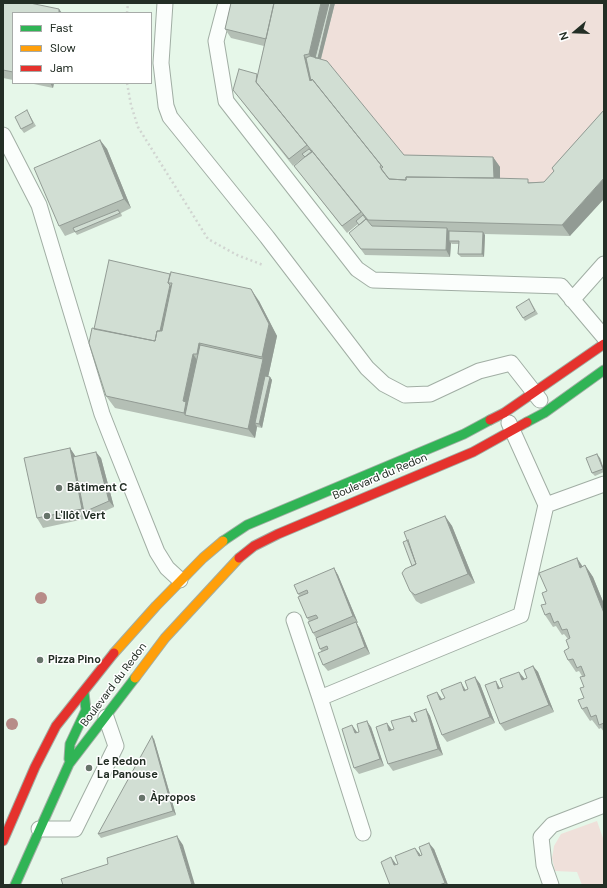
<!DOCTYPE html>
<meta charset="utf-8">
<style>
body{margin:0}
#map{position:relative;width:607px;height:888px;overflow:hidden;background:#e6f7e9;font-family:"DM Sans",sans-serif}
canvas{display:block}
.frame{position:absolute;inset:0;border:4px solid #232e25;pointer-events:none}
.legend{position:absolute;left:12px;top:12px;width:140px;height:72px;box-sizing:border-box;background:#fff;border:1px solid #a7aba8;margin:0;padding:5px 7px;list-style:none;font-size:12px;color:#232e25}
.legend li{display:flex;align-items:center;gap:8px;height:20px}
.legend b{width:20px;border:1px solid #a7aba8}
.north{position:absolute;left:555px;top:12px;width:40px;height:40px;-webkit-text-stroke:3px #fff;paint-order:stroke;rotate:251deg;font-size:11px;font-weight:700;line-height:16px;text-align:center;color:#232e25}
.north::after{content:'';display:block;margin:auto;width:14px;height:18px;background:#232e25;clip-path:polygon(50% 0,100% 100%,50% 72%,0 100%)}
</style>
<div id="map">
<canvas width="607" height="888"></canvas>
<div class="frame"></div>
<ul class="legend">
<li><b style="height:5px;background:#30b455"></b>Fast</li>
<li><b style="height:5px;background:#ff9f0a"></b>Slow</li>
<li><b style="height:5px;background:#e5322d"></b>Jam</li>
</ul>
<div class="north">N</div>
</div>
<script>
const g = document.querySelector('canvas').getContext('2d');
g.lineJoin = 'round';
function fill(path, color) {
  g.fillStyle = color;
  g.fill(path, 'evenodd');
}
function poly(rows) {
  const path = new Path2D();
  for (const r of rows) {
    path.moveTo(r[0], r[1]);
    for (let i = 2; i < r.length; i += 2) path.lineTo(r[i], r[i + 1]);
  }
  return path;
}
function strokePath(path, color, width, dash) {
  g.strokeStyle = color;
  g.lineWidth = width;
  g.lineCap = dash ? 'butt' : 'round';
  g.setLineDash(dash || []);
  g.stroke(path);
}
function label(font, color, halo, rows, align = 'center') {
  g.font = font + ' "DM Sans",sans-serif';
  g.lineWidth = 3;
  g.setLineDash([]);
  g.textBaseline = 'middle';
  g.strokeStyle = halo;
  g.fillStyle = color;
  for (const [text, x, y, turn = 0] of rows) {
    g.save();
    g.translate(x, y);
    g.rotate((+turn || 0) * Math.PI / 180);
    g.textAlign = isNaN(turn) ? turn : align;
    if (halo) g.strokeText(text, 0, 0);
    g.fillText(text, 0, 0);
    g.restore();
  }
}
const green = poly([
 [335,3,604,3,604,131,560,180,500,190,500,167,410,165,319,66],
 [597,821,604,841,604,885,582,885,577,872,555,871,552,858,554,846,561,834]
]);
const path = poly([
 [127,13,128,3],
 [127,83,131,105,138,127,208,239,237,255,263,265]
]);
const lane = poly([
 [165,3,161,63,166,106,170,117,267,237,367,368,384,384,405,395,430,394,479,371,511,363,540,400],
 [226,3,216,41,226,101,357,269,373,280,561,286,604,337],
 [3,135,39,205,102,414,113,442,157,552,167,568,180,580],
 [572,300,604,264],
 [509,423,546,505,604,484],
 [294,620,320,698,521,615,546,505],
 [320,698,363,833],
 [39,829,75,829,116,746,106,717],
 [551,885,544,865,541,837,552,825,604,805]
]);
const fast = poly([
 [527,422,544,413,604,370],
 [223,541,247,525,464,434,490,420],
 [69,759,70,744,86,710,84,693],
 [15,885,69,764,135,678]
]);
const slow = poly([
 [114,653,156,606,203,558,223,541],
 [135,678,165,638,239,558]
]);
const jam = poly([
 [490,420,504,413,604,344],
 [239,558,254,546,278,534,473,452,527,422],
 [3,841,35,767,56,726,114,653]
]);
const trees = [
 [41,598],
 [12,724]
];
const wall = poly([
 [3,3,13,13,13,80,3,78],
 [231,3,335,3,321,59,404,155,493,157,500,167,500,178,530,182,544,182,554,171,552,168,604,110,570,236,484,234,485,235,484,257,461,257,458,254,459,244,452,244,451,243,450,257,365,255,349,233,359,225,358,224,347,233,294,166,304,157,293,166,233,90,258,74,264,46,231,38,225,29],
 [29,83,54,83,53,88],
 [29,114,36,126,24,133,21,129],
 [100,140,107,149,131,208,121,213,122,216,77,235,75,232,65,236,59,226],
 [109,260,259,301,277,336,268,377,270,377,272,380,262,428,257,427,255,438,115,408,106,396],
 [529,299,538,314,525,321,523,318],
 [70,448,75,456,101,458,114,507,89,518,43,528,37,518],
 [600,458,604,469,604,472,595,476,592,473],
 [445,516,452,526,475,583,421,604,416,601,410,591,412,566,408,540],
 [585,565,593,577,604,604,604,732,601,728,599,729,592,720,590,721,582,709,584,698,584,687,582,676,579,671,576,672,568,660,569,648,568,639,564,634,562,635,556,626,553,627,545,615,546,604],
 [334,568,338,575,358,623,356,623,360,629,370,654,328,671,323,665,322,652,320,649,316,638,313,633,309,621,307,618,300,597,298,594],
 [533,666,538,672,554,712,505,731,500,724,500,688,527,678],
 [475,677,480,684,495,723,447,742,442,735,465,689,466,690,468,689],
 [426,709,430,716,443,755,393,771,388,764,392,730,394,729,410,716,415,722,417,721],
 [371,727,384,766,359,774,354,768,357,732,357,733],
 [154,739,176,815,101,838,98,834],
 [434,849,448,885,390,885,396,865,420,854,420,856]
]);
const shadedWall = poly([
 [321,3,335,3,319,66,314,62,309,54],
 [59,9,62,13,59,13],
 [304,55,312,67,316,85,310,81],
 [50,83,54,83,53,88],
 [100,140,107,149,131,208,124,199],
 [493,157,500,167,500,190,494,180],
 [604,178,604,199,570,236,562,225],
 [447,228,451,235,449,241,451,243,450,257,446,250],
 [483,232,485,235,484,257,482,254],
 [170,285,176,294,157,343],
 [251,289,259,301,277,336,258,424,255,423,257,427,255,438,248,429,263,359,262,357],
 [199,343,207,355,185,415,184,413,183,401,193,354,201,366,202,362,197,354],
 [270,377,272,380,262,428,259,424],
 [70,448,76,457,84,512,89,518,82,509],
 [96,452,101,458,114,507,109,501],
 [597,454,600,458,604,470,603,469],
 [445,516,452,526,475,583,468,574],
 [577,558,585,570,580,568],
 [585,565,593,577,604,604,604,613],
 [334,568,338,575,358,623,353,616],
 [356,622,360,629,370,654,365,647],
 [533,666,538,672,554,712,549,705],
 [519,672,524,678,527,686,522,680],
 [475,677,480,684,495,723,490,717],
 [496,681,500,688,503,696,498,689],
 [461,682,465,689,468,698,464,691],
 [437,692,442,699,445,706,440,700],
 [426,709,430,716,443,755,438,749],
 [410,716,415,722,412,722],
 [367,721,371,727,384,766,380,759],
 [387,723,392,730,389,731],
 [352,725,357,732,360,740,355,733],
 [152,736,154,739,176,815,173,811],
 [177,836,183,845,195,885,192,885],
 [429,843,434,849,448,885,447,885,445,883],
 [415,848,420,854,423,863,419,856],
 [391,857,396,864,399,872,394,865]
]);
const building = poly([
 [3,3,30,3,59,9,59,13,13,13,13,72,3,70,3,3],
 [231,3,274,3,266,39,225,29,231,3],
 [274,3,321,3,309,54,304,55,310,81,312,79,381,165,380,167,389,179,406,180,406,177,492,178,528,179,528,183,544,182,554,171,552,168,604,110,604,178,562,225,368,220,256,82,274,3],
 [329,3,331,3,318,58,315,58,329,3],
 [310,56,327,61,404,155,493,157,494,178,406,177,406,180,389,179,381,169,383,167,381,165,312,79,311,81,306,58,310,56],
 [239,69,257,74,256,82,307,145,289,159,233,90,239,69],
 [27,110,33,123,21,129,15,117,27,110],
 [100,140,124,199,59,226,34,168,100,140],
 [309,149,312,152,305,157,302,154,309,149],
 [312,151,361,212,342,226,294,166,312,151],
 [118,210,120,213,75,232,73,228,118,210],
 [363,215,366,219,359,225,356,221,363,215],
 [366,219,372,226,447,228,446,250,361,249,349,233,366,219],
 [449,231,483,232,482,254,458,254,459,241,449,241,449,231],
 [109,260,170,274,168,283,170,285,160,331,157,331,155,341,94,329,109,260],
 [171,272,251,289,269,324,262,357,199,343,197,354,193,354,183,401,186,402,184,413,106,396,89,343,92,328,155,341,157,331,162,331,172,283,168,283,171,272],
 [529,299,535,311,523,318,516,307,529,299],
 [200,345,263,359,248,429,185,415,200,345],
 [265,376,270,377,259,424,255,423,265,376],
 [70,448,82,509,37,518,24,458,70,448],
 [96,452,109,501,84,512,73,457,96,452],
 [597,454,603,469,592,473,586,458,597,454],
 [445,516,468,574,415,595,410,591,402,573,405,569,416,564,404,532,445,516],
 [408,540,416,564,412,566,403,542,408,540],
 [577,558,580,568,585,565,604,613,604,723,599,725,596,715,591,717,587,707,582,709,578,700,584,698,580,688,584,687,580,677,585,676,581,666,577,668,573,659,568,660,564,651,569,648,566,640,570,638,567,629,562,630,558,621,554,623,550,613,545,615,541,605,546,604,542,593,547,591,539,573,577,558],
 [334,568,353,616,313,633,308,622,318,618,316,615,307,618,298,597,308,593,307,590,298,594,294,585,334,568],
 [356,622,365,647,323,665,318,653,328,649,327,646,320,649,316,638,356,622],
 [533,666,549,705,500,724,485,685,496,681,498,689,503,687,500,679,519,672,522,680,527,678,524,670,533,666],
 [475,677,490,717,442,735,427,696,437,692,440,700,445,698,441,690,461,682,464,691,468,689,465,681,475,677],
 [426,709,438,749,388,764,376,727,387,723,389,731,394,729,391,721,410,716,412,722,417,721,414,713,426,709],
 [367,721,380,759,354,768,342,729,352,725,355,733,359,732,357,724,367,721],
 [152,736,173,811,98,834,152,736],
 [177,836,192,885,63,885,61,879,108,864,107,858,177,836],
 [429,843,445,883,439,885,390,885,381,862,391,857,394,865,398,864,395,856,415,848,419,856,422,855,419,847,429,843]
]);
const markers = [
 [59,488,4,"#67746a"],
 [47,516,4,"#67746a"],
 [40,660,4,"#67746a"],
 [89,768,4,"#67746a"],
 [142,798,4,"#67746a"]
];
const streetNames = [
 ["Boulevard du Redon",380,477,-23],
 ["Boulevard du Redon",114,685,-53]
];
const poiNames = [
 ["Bâtiment C",67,488],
 ["L'Ilôt Vert",55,516],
 ["Pizza Pino",48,660],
 ["Le Redon",97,762],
 ["La Panouse",97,775],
 ["Àpropos",150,798]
];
fill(green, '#efe0da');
strokePath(lane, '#a1aea4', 17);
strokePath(fast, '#a1aea4', 11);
strokePath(slow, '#a1aea4', 11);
strokePath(jam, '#a1aea4', 11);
strokePath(path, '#d1d5d1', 2.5, [2, 3]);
strokePath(lane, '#fbfefc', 15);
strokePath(fast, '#30b455', 9);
strokePath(slow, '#ff9f0a', 9);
strokePath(jam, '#e5322d', 9);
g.fillStyle = '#b78c88';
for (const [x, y] of trees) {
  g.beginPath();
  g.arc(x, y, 6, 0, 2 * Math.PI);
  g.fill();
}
fill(wall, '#b4bfb5');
fill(shadedWall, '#929b94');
fill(building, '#d1ded3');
strokePath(building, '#929b94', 1);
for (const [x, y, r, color] of markers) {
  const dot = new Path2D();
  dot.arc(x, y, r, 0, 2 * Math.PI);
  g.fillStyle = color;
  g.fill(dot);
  strokePath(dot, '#fff', 1.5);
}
label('11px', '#232e25', '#fff', streetNames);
label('bold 11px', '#232e25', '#fff', poiNames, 'left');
</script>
